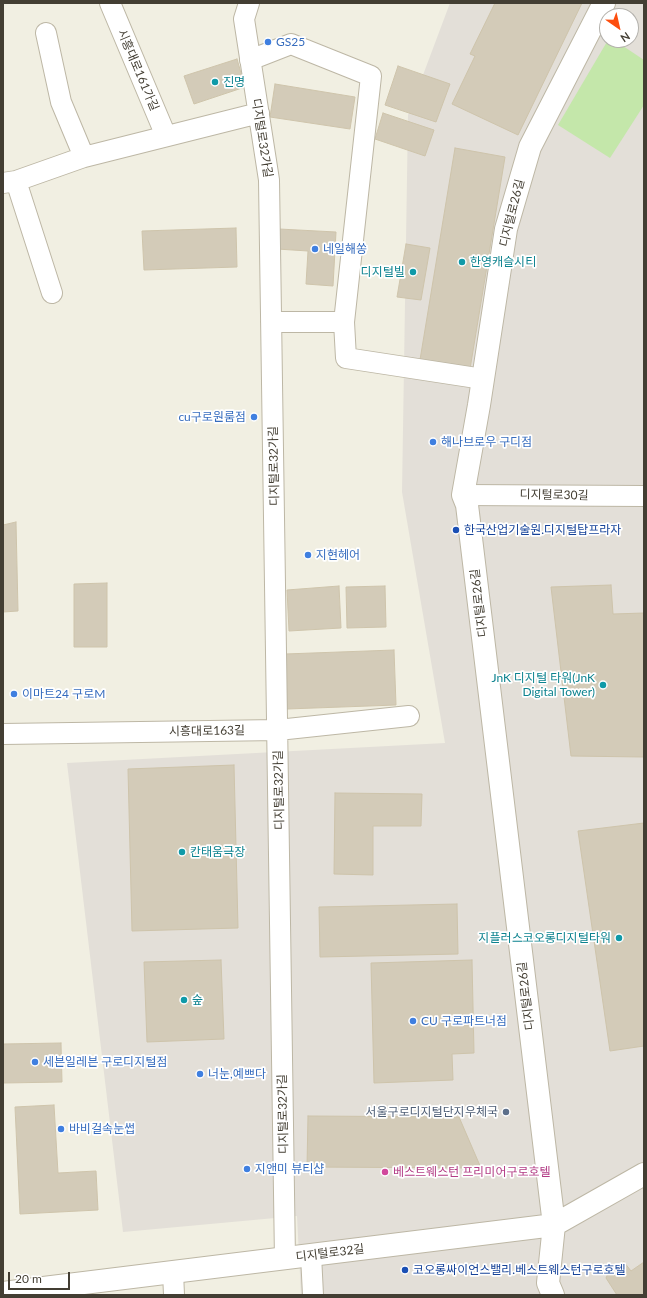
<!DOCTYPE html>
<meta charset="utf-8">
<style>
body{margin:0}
#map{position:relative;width:647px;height:1298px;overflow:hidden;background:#f1efe2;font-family:Lato,sans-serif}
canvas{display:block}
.frame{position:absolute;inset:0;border:4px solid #433e33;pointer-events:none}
.north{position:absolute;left:599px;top:8px;width:40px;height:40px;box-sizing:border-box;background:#fff;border:1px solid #b4b2ad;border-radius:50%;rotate:146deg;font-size:11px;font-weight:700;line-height:16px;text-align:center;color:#433e33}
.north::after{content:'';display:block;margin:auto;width:14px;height:18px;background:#fd4e0e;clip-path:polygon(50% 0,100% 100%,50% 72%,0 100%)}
.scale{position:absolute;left:8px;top:1272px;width:62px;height:18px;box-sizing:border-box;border:2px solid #433e33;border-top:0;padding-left:5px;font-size:12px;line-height:14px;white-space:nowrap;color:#433e33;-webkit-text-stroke:3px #fff;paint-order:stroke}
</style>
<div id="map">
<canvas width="647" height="1298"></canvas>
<div class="frame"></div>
<div class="north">N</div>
<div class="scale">20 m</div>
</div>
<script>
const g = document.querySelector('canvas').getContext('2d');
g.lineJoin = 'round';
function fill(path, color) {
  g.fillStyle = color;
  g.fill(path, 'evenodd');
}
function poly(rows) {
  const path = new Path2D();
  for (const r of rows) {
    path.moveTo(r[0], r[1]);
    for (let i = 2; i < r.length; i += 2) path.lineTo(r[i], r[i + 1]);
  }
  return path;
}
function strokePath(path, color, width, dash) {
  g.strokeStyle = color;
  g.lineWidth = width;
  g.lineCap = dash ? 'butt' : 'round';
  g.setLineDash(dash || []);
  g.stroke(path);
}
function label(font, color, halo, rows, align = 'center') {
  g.font = font + ' Lato,"Noto Sans KR",sans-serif';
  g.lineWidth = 3.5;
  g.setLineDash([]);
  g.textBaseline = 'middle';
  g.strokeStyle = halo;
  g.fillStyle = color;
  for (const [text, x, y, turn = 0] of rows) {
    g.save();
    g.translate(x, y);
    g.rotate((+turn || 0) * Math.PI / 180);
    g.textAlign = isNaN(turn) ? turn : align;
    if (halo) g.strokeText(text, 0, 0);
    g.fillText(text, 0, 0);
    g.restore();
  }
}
const industrial = poly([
 [450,3,644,3,644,1295,301,1295,297,1216,123,1232,67,763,445,743,402,492,408,115],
 [607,16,631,16,631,40,607,40]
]);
const green = poly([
 [608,40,614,40,644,60,644,105,610,158,558,125]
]);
const building = poly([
 [495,3,582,3,518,135,452,104,475,56,470,54,495,3],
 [237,59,245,87,194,104,184,76,237,59],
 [398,66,450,84,436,122,385,105,398,66],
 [275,84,355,97,350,129,270,117,275,84],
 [383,113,434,130,425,156,375,139,383,113],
 [455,148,505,157,470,369,419,366,455,148],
 [236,228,237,267,144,270,142,231,236,228],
 [279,229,336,232,333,286,306,284,308,251,277,249,279,229],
 [406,244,430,248,421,300,397,297,406,244],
 [16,522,18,611,3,612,3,525,16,522],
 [107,583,107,647,74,647,74,584,107,583],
 [611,585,613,614,644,613,644,757,571,756,551,587,611,585],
 [339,586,341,628,289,631,287,590,339,586],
 [385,586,386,627,347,628,346,587,385,586],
 [394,650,396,705,287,709,285,654,394,650],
 [234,765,238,928,132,931,128,769,234,765],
 [335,793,422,794,421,826,373,826,373,875,334,874,335,793],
 [644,823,644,1046,610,1051,578,831,644,823],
 [457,904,458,954,320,957,319,907,457,904],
 [221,960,224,1039,147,1042,144,962,221,960],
 [472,960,474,1053,452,1054,453,1080,374,1083,371,963,472,960],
 [61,1043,62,1082,3,1083,3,1044,61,1043],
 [54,1105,58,1173,96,1171,98,1210,20,1214,15,1107,54,1105],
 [308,1116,459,1117,481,1168,307,1167,308,1116],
 [624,1262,631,1271,644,1262,644,1295,617,1295,606,1278,610,1269,624,1262]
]);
const minor = poly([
 [110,3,166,136],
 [249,3,244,19,269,180,285,1259],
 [46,33,61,102,84,157],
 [250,60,291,44,371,76,344,322],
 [16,181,52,293],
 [3,183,16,181,84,157,259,113],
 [271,322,344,322,346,358,483,379],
 [463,495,644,496],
 [3,734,278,730,409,716],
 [311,1255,313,1295],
 [173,1272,174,1295]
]);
const tertiary = poly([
 [3,1293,554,1225,644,1174],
 [553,1295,548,1283,554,1225,467,505,463,495,479,405,506,229,530,147,604,3]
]);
const markers = [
 [268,42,4,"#3f7fe0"],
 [215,82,4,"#0f9aa8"],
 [315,249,4,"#3f7fe0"],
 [462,262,4,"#0f9aa8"],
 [413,272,4,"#0f9aa8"],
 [254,417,4,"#3f7fe0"],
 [433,442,4,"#3f7fe0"],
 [456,530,4,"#1a4fb4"],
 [308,555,4,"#3f7fe0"],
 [603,685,4,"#0f9aa8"],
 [14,694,4,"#3f7fe0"],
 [182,852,4,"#0f9aa8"],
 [619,938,4,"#0f9aa8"],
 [184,1000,4,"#0f9aa8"],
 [413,1021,4,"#3f7fe0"],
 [35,1062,4,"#3f7fe0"],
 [200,1074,4,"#3f7fe0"],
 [506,1112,4,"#5c6f8a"],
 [61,1129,4,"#3f7fe0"],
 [247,1169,4,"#3f7fe0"],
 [385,1172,4,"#d1479c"],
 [405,1270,4,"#1a4fb4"]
];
const shopNames = [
 ["GS25",276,42],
 ["네일해쏭",323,249],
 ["cu구로원룸점",246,417,"right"],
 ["해나브로우 구디점",441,442],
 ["지현헤어",316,555],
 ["이마트24 구로M",22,694],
 ["CU 구로파트너점",421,1021],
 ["세븐일레븐 구로디지털점",43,1062],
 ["너눈,예쁘다",208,1074],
 ["바비걸속눈썹",69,1129],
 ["지앤미 뷰티샵",255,1169]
];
const streetNames = [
 ["시흥대로161가길",138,70,67],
 ["디지털로32가길",262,138,81],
 ["디지털로26길",512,213,-76],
 ["디지털로32가길",274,466,-91],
 ["디지털로30길",554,495,1],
 ["디지털로26길",479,603,-97],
 ["시흥대로163길",207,731,-1],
 ["디지털로32가길",279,790,-91],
 ["디지털로26길",526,996,-97],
 ["디지털로32가길",283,1114,-91],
 ["디지털로32길",330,1253,-7]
];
const cultureNames = [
 ["진명",223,82],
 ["한영캐슬시티",470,262],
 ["디지털빌",405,272,"right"],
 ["JnK 디지털 타워(JnK",595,678,"right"],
 ["Digital Tower)",595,692,"right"],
 ["칸태움극장",190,852],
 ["지플러스코오롱디지털타워",611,938,"right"],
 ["숲",192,1000]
];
const transitNames = [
 ["한국산업기술원.디지털탑프라자",464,530],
 ["코오롱싸이언스밸리.베스트웨스턴구로호텔",413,1270]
];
const serviceNames = [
 ["서울구로디지털단지우체국",498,1112]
];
const hotelNames = [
 ["베스트웨스턴 프리미어구로호텔",393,1172]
];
fill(industrial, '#e3dfd8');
fill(green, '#c4e7aa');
fill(building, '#d3cbb8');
strokePath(building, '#cec4ab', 1);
strokePath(minor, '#bdb7a5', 22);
strokePath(tertiary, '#bdb7a5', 24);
strokePath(minor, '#fff', 20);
strokePath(tertiary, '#fff', 22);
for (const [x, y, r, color] of markers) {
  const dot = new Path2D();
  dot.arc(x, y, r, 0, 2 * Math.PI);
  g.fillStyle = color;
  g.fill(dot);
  strokePath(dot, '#fff', 1.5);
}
label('12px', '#366cbe', '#fff', shopNames, 'left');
label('12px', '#433e33', '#fff', streetNames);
label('12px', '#0d838f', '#fff', cultureNames, 'left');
label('12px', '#164399', '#fff', transitNames, 'left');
label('12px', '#4e5e75', '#fff', serviceNames, 'right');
label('12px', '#b23c85', '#fff', hotelNames, 'left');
</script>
